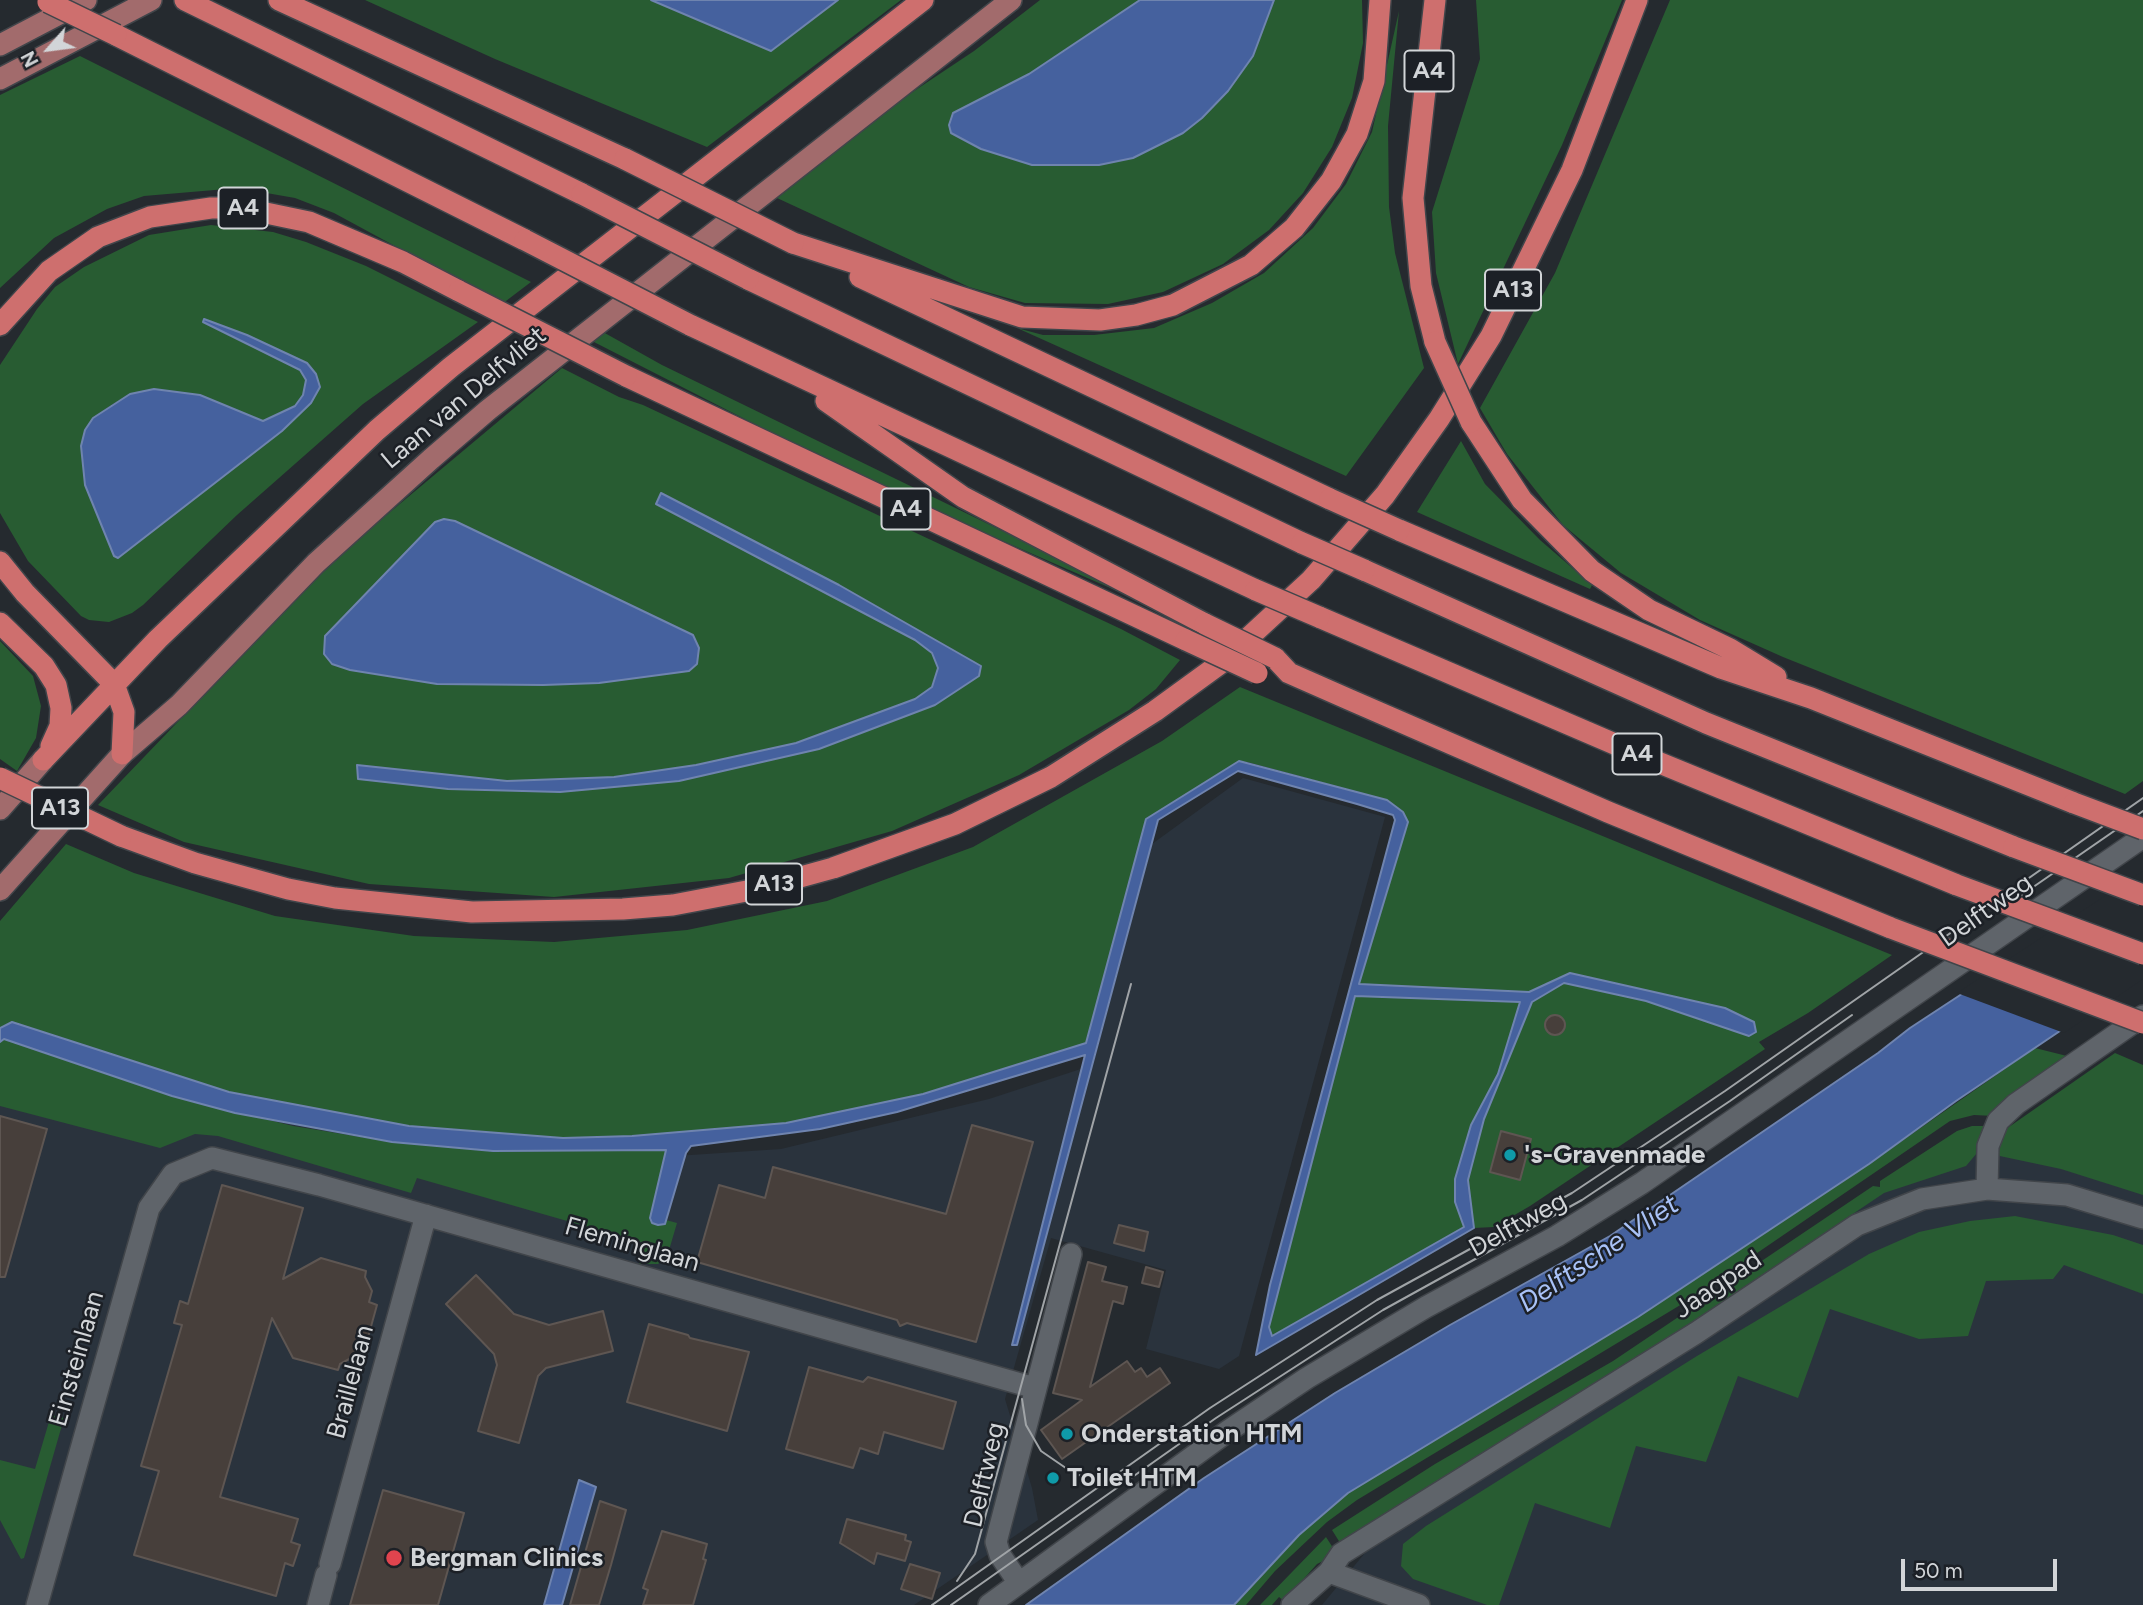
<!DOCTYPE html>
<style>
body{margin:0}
#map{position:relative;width:2143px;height:1605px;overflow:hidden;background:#252a2f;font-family:Figtree,sans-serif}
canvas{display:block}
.north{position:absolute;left:14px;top:14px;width:70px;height:70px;-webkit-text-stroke:5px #1c2026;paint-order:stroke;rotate:242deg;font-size:19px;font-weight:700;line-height:28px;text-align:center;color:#d2d5d8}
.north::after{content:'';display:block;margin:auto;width:24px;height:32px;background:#d2d5d8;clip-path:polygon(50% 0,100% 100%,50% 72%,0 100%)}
.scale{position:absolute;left:1901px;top:1559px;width:156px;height:32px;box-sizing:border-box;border:4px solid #d2d5d8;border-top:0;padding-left:9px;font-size:21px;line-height:24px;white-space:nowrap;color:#d2d5d8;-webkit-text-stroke:5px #1c2026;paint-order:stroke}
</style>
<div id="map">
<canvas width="2143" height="1605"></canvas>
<div class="north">N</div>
<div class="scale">50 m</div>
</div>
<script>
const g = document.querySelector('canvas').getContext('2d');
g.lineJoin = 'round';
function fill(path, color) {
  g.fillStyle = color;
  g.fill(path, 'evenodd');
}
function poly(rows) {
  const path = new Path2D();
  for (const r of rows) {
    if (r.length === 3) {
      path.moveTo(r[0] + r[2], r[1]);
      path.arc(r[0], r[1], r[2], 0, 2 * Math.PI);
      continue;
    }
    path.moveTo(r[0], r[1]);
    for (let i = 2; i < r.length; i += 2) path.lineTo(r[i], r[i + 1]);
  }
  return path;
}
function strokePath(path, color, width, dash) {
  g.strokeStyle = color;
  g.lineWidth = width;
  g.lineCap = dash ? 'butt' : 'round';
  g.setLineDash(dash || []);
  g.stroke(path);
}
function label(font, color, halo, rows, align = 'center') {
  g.font = font + ' Figtree,sans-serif';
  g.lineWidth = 5;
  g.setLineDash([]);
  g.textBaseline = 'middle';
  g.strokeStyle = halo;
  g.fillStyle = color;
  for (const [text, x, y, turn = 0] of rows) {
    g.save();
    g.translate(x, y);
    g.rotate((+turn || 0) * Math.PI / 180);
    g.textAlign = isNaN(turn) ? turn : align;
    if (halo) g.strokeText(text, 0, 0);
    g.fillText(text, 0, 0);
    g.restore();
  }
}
const built = poly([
 [1243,778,1385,817,1239,1356,1219,1369,1146,1349,1166,1270,1051,1238,1005,1399,1032,1488,1038,1520,914,1605,0,1605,0,1033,586,1162,781,1149,989,1099,1093,1065,1152,844],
 [1969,1133,2143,1190,2143,1605,1322,1605,1383,1531]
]);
const green = poly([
 [365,0,651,0,771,51,838,0,901,0,707,147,495,59],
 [1040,0,1140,0,1029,74,953,113,1032,165,1099,165,1133,158,1183,133,1253,56,1274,0,1362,0,1363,43,1352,98,1332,147,1303,193,1269,230,1223,264,1163,292,1108,304,1025,303,969,287,777,198,899,101,974,51],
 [1476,0,1622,0,1562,145,1458,364,1436,273,1432,212,1480,59],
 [1670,0,2143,0,2143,781,2125,794,1783,657,1700,620,1621,573,1563,525,1507,454,1480,408,1555,273],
 [1399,11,1388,126,1389,207,1395,253,1424,368,1346,476,1017,328,1043,335,1094,335,1154,328,1212,303,1264,273,1313,228,1346,184,1372,132],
 [80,56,531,282,502,304,334,213,295,198,238,188,144,196,107,209,54,238,0,288,0,95],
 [211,225,273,232,306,242,366,266,478,322,363,404,237,515,143,605,132,613,109,622,89,620,81,616,28,561,0,513,0,365,37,309,55,287,84,267,149,235],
 [154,389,85,430,93,418,113,404,131,394],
 [603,332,662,365,1130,593,1131,597,870,483,592,341],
 [562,368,619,397,643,405,1121,629,1180,660,1156,689,1129,710,1019,775,892,831,729,878,554,897,369,884,184,842,98,805,334,559],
 [455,521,661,621,693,635,437,684,384,675,429,529,435,522],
 [1461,441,1485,484,1540,540,1592,585,1590,589,1417,512],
 [0,641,33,676,41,706,36,738,17,771,0,759],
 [1240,687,1892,955,1808,1013,1759,1042,1765,1049,1530,1206,1494,1227,1474,1228,1468,1180,1484,1119,1532,1002,1564,983,1646,1001,1749,1036,1725,1008,1571,973,1530,992,1358,984,1408,823,1403,812,1387,800,1247,762,1146,819,1086,1043,923,1094,786,1123,632,1136,563,1138,409,1126,229,1092,12,1022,0,1028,0,921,66,844,134,873,275,916,414,936,554,942,687,930,827,901,973,847,1162,741],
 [1355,996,1521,1001,1498,1074,1471,1125,1455,1179,1455,1202,1464,1227,1272,1336,1269,1327],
 [3,1039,172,1096,293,1126,392,1142,667,1150,650,1220,652,1223,665,1224,666,1220,677,1223,667,1257,658,1264,639,1264,644,1243,417,1178,411,1193,218,1136,195,1134,160,1148,0,1106,0,1042],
 [2035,1048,2071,1057,1994,1116,1974,1115,1950,1121,1687,1301,1357,1500,1327,1522,1275,1571,1246,1605,1234,1605,1299,1535,1348,1493,1638,1317,1869,1164],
 [2115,1053,2143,1065,2143,1195,2061,1169,1995,1155,2006,1129],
 [1972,1126,1986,1126,1977,1153,1966,1166,1884,1193,1570,1404,1342,1546,1332,1530,1435,1464,1613,1361,1873,1186,1880,1187,1880,1181,1957,1131],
 [2015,1216,2113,1235,2143,1245,2143,1294,2064,1265,2053,1279,1986,1281,1968,1336,1919,1339,1830,1309,1798,1398,1738,1376,1706,1462,1636,1446,1610,1528,1535,1503,1499,1605,1487,1605,1413,1579,1401,1566,1403,1544,1426,1526,1697,1356,1869,1254,1919,1232,1970,1221],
 [51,1415,64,1418,24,1558,21,1559,0,1520,0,1460,35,1469],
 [1326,1537,1337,1554,1317,1564,1284,1601,1279,1597,1272,1605,1260,1605]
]);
const water = poly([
 [651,0,838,0,771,51,651,0],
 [1140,0,1274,0,1253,56,1228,91,1202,118,1183,133,1133,158,1099,165,1032,165,981,149,951,133,949,125,953,113,1029,74,1140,0],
 [204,319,247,335,307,363,316,374,320,387,311,403,282,431,118,558,114,556,85,485,81,446,85,430,93,418,130,394,154,389,200,395,263,421,295,406,303,395,306,380,300,370,203,322,204,319],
 [661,493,839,585,981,666,979,676,935,705,819,749,679,781,560,792,448,789,358,779,357,765,507,781,614,777,696,765,796,743,915,699,932,687,938,668,932,653,915,640,656,504,661,493],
 [444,519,455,521,693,635,699,648,697,664,689,671,599,683,543,685,437,684,350,670,332,664,324,654,325,636,435,522,444,519],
 [1239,761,1387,800,1403,812,1408,822,1359,984,1529,992,1570,973,1725,1008,1754,1022,1756,1032,1749,1036,1646,1001,1564,983,1532,1002,1484,1119,1468,1180,1474,1228,1256,1355,1270,1285,1395,820,1393,815,1357,804,1238,771,1158,820,1017,1345,1012,1345,1085,1055,897,1112,820,1129,691,1146,686,1153,665,1224,658,1225,652,1223,650,1218,666,1150,493,1151,392,1142,235,1113,172,1096,4,1039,0,1042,0,1028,12,1022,229,1092,409,1126,563,1138,632,1136,786,1123,923,1094,1086,1043,1146,819,1239,761],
 [1355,996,1520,1002,1498,1074,1471,1125,1455,1179,1455,1202,1464,1227,1272,1336,1269,1327,1355,996],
 [2143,875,2143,975,1956,1101,1869,1164,1638,1317,1348,1493,1299,1535,1234,1605,1026,1605,1204,1478,1335,1393,1450,1325,1610,1236,1878,1053,1910,1028,2143,875],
 [579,1480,596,1487,562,1605,544,1605,579,1480]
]);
const pier = poly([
 [2143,871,2143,979,2064,1033,1957,993]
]);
const building = poly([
 [1555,1025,10],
 [0,1116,47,1129,5,1277,0,1277,0,1116],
 [972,1125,1033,1142,976,1342,907,1323,900,1326,897,1320,697,1262,719,1185,765,1198,773,1167,946,1214,972,1125],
 [1501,1131,1531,1139,1520,1180,1490,1172,1501,1131],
 [222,1185,303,1208,283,1279,321,1258,366,1271,365,1277,372,1291,369,1302,377,1305,365,1348,357,1346,353,1357,340,1364,338,1370,293,1358,272,1318,220,1497,298,1519,291,1542,300,1545,293,1566,285,1563,276,1596,134,1555,159,1471,141,1466,182,1325,174,1323,180,1301,188,1304,222,1185],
 [1119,1225,1148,1232,1144,1251,1114,1243,1119,1225],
 [1088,1262,1106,1267,1102,1281,1127,1287,1123,1304,1113,1301,1090,1387,1127,1361,1135,1372,1141,1368,1147,1377,1160,1368,1170,1383,1062,1459,1041,1430,1082,1400,1053,1393,1088,1262],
 [1146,1267,1163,1272,1159,1287,1142,1283,1146,1267],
 [476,1275,514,1314,549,1325,603,1311,613,1351,546,1368,538,1376,519,1443,478,1431,497,1365,494,1354,446,1304,476,1275],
 [649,1324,688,1335,690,1338,749,1352,727,1431,627,1402,649,1324],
 [809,1367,863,1382,868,1377,956,1402,943,1449,884,1432,878,1454,860,1448,853,1468,786,1449,809,1367],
 [383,1490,464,1513,438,1605,350,1605,383,1490],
 [600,1501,626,1510,611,1565,599,1605,570,1605,600,1501],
 [847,1519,906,1535,905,1540,911,1542,905,1561,877,1553,874,1564,840,1543,847,1519],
 [662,1531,707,1544,703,1559,706,1560,693,1605,643,1605,648,1590,643,1588,662,1531],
 [910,1564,940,1573,932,1599,901,1589,910,1564]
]);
const minor = poly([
 [1987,1189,1988,1146,1998,1121,2016,1104,2143,1016],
 [330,1564,426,1215],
 [1329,1572,1419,1605],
 [1019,1583,1000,1555,996,1542,1071,1254],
 [37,1605,149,1208,173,1174,212,1158,319,1185,1035,1388],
 [318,1605,326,1575],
 [989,1605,1228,1431,1307,1378,1426,1307,1557,1236,1642,1183,2143,837],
 [1292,1605,1329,1572,1341,1554,1696,1333,1857,1225,1922,1199,1987,1189,2067,1195,2143,1218]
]);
const major = poly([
 [0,45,86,0],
 [0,79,151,0],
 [0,809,43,760],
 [0,890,122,754,179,705,316,563,431,459,488,410,1011,0]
]);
const highway = poly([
 [185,0,582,194],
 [279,0,625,159],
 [1435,0,1413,198,1421,286,1435,342],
 [116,35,525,240],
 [793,243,1022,317,1100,320,1136,315,1173,305,1251,265,1294,228,1331,181,1357,134,1374,81,1380,0],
 [860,277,1330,499],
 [748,279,1302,543],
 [0,325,49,271,98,237,150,217,211,208,242,208,309,222,403,262,459,291],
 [690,325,1256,590],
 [626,376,1186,640],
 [826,401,963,497,1205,624],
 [1471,422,1522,500,1592,571,1649,610,1730,649,1776,677],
 [1399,530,1721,668,1811,698,2074,803],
 [0,562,25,593,114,684,124,712,122,754],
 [1364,570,1706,723,2014,847],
 [1319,617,1638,754,1957,885],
 [0,623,44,666,56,685,61,708,60,726,51,746],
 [1275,658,1289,673,1348,699,1608,812,1891,928],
 [43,760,158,639,377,430,451,367,923,0],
 [121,836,195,863,288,889,335,898,472,912,623,909,673,905,757,889,833,868,955,824,1051,777,1155,711,1221,663,1311,580,1385,495,1439,419,1491,336,1572,170,1637,0]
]);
const tram = poly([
 [2000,910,2143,811],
 [1022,1399,1026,1425,1041,1451,1076,1475,1109,1478],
 [957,1581,975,1554,1131,984],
 [932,1605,1210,1408,1377,1300,1572,1193,1725,1091,2143,798],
 [951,1605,1216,1418,1383,1310,1582,1200,1730,1101,1852,1015]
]);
const highwayBridge = poly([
 [48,2,116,35],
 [625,159,793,243],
 [582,194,748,279],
 [525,240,690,325],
 [459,291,626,376],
 [1435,342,1471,422],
 [1330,499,1399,530],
 [1302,543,1364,570],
 [1256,590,1319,617],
 [1205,624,1275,658],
 [1186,640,1257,673],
 [0,778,121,836],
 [2074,803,2143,829],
 [2014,847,2143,895],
 [1957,885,2143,954],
 [1891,928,2143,1023]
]);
const markers = [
 [1510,1155,7,"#0f9aa8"],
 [1067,1434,7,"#0f9aa8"],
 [1053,1478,7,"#0f9aa8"],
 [394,1558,9,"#e0444e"]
];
const shields = [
 [1429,71,49],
 [243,208,49],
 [1513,290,56],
 [906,509,49],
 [1637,754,49],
 [60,808,56],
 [774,884,56]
];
const shieldNames = [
 ["A4",1429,71],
 ["A4",243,208],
 ["A13",1513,290],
 ["A4",906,509],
 ["A4",1637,754],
 ["A13",60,808],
 ["A13",774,884]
];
const streetNames = [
 ["Laan van Delfvliet",464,398,-40],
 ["Delftweg",1986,911,-35],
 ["Delftweg",1518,1225,-29],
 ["Fleminglaan",632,1245,16],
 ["Jaagpad",1718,1285,-34],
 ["Einsteinlaan",77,1359,-74],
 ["Braillelaan",351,1382,-75],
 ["Delftweg",985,1475,-77]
];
const poiNames = [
 ["'s-Gravenmade",1524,1155],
 ["Onderstation HTM",1081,1434],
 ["Toilet HTM",1067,1478],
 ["Bergman Clinics",410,1558]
];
const waterNames = [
 ["Delftsche Vliet",1599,1254,-34]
];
fill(built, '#2a333d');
fill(green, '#285c32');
fill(water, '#45619e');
strokePath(water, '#6f84af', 2);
fill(pier, '#252a2f');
fill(building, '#473f3b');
strokePath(building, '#5e5652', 2);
strokePath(minor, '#41454a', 24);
strokePath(major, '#41454a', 24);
strokePath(highway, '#41454a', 24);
strokePath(minor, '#5f646a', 21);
strokePath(major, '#a26b6c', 21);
strokePath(highway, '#ce6f6e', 21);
strokePath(tram, '#a0a4a7', 2);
strokePath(highwayBridge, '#41454a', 24, []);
strokePath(highwayBridge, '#ce6f6e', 21);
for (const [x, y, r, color] of markers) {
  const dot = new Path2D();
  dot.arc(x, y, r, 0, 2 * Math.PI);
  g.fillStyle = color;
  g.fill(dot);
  strokePath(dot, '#1c2026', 2.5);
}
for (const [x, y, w] of shields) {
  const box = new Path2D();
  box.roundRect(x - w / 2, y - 20.5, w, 41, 5);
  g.fillStyle = '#1c2026';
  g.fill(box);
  strokePath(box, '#d2d5d8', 2);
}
label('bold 24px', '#d2d5d8', null, shieldNames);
label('26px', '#d2d5d8', '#1c2026', streetNames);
label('bold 26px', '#d2d5d8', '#1c2026', poiNames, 'left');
label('italic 28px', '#a9c2f7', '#1c2026', waterNames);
</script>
